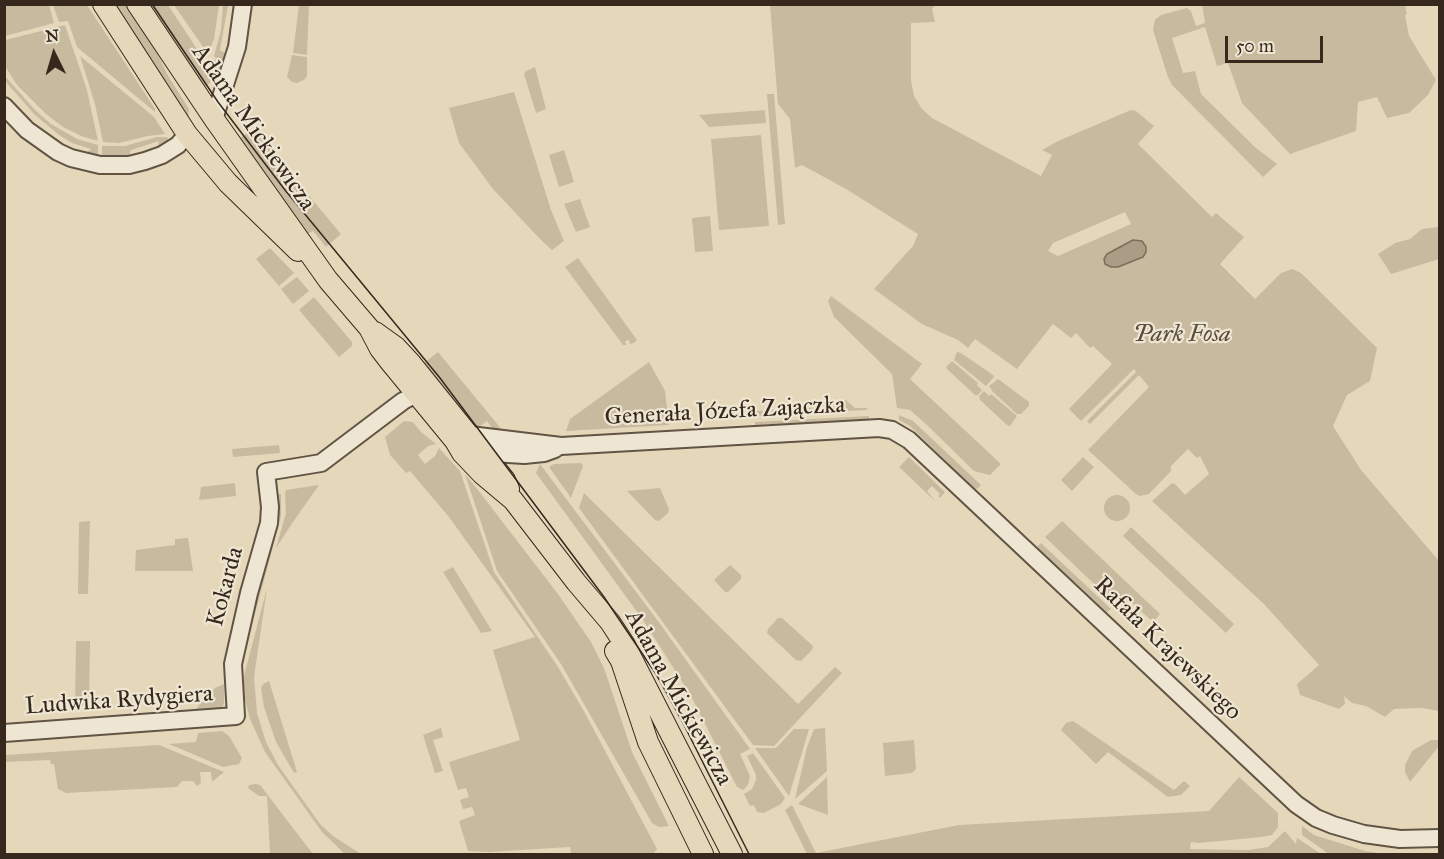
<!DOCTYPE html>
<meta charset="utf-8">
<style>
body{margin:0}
#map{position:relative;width:1444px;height:859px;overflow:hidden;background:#e5d8ba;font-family:"IM FELL Great Primer",serif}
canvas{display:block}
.frame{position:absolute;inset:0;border:6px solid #36281d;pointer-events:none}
.north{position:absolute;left:24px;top:24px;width:60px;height:60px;-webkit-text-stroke:4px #eee6d2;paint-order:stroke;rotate:355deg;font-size:16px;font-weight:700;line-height:24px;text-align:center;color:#36281d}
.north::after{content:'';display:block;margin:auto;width:21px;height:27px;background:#36281d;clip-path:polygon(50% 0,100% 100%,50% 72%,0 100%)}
.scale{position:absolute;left:1225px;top:36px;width:98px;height:27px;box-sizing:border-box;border:3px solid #36281d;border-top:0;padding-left:8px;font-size:18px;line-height:21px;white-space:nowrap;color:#36281d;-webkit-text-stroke:4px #eee6d2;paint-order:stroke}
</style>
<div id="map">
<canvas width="1444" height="859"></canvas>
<div class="frame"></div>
<div class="north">N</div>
<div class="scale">50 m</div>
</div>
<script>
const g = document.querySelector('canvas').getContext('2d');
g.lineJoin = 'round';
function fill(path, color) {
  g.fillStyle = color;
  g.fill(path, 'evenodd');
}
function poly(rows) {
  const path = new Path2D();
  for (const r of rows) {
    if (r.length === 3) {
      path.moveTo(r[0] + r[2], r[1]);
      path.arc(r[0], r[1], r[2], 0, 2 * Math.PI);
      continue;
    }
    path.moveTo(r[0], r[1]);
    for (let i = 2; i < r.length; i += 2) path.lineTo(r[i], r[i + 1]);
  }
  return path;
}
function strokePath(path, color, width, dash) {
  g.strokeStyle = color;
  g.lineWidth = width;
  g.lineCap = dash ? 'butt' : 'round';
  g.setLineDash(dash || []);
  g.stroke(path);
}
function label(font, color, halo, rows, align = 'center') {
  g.font = font + ' "IM FELL Great Primer",serif';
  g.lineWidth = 4.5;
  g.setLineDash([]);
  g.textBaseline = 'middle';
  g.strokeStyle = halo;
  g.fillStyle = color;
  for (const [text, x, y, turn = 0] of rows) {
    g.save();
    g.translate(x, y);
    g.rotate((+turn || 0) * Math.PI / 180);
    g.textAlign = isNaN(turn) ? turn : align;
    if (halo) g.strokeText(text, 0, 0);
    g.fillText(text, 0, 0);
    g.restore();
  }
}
const green = poly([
 [5,4,49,5,54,23,5,36],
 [1202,4,1405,5,1407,14,1405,15,1409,36,1436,80,1428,95,1409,113,1387,118,1377,97,1358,102,1356,131,1290,154,1242,103,1228,63,1217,66,1205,27,1172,38,1183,73,1195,71,1201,94,1256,148,1277,164,1263,177,1172,85,1168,77,1153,30,1155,20,1161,15,1187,8,1191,11,1196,26,1205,23],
 [53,5,87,5,155,109,155,112,77,47,68,21,59,22],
 [110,5,127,5,149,36,167,74,189,109,188,122],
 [145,5,168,5,220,84,216,79,204,87],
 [174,5,219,5,214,39,208,54],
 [223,5,228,5,220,50,229,56,222,73,214,62,216,58,214,56,221,30],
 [299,5,309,5,307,55,293,53],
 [770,5,935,5,932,9,935,22,911,23,911,81,914,96,922,109,932,118,1041,176,1052,155,1042,150,1058,141,1131,110,1136,111,1154,126,1138,144,1212,217,1216,213,1244,237,1220,264,1255,299,1281,273,1292,269,1301,273,1377,348,1370,381,1347,395,1333,426,1361,470,1439,561,1439,711,1422,708,1394,709,1385,717,1366,706,1352,703,1344,696,1345,704,1339,709,1300,695,1297,684,1319,665,1264,604,1152,501,1172,483,1175,484,1185,495,1209,474,1200,456,1197,458,1188,449,1171,466,1171,471,1149,494,1140,496,1136,494,1088,450,1149,387,1139,375,1090,424,1087,421,1136,372,1134,369,1081,421,1069,409,1112,364,1093,346,1090,348,1076,333,1071,338,1053,324,1017,369,975,339,968,348,958,340,922,324,874,289,913,246,918,234,846,189,802,165,795,168,790,119,778,104],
 [1125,212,1131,224,1058,256,1048,251,1053,243],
 [65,25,87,90,98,141,81,136,63,127,46,114,17,85,5,66,5,40],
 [292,55,307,57,307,76,304,80,297,83,292,82,287,77],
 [80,56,154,117,165,134,148,136,119,143,103,142,95,104],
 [535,67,546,109,536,113,524,74,526,71],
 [4,75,35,110,51,124,77,139,98,145,98,160,82,156,91,149,72,143,59,135,34,114,5,81],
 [514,92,551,210,564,241,552,250,540,239,493,189,459,143,449,108],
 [767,94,774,94,785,224,778,225],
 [765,110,766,123,709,127,699,115],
 [253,129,341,234,326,247,313,231,307,234,238,139],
 [761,135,769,226,719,230,711,139],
 [157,137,167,137,171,143,156,153,159,141,131,150,127,161,102,161,102,146,125,146],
 [564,150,574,182,559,187,549,155],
 [580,199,590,227,576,232,564,204],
 [710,216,713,251,695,252,692,218],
 [1439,227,1439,259,1391,274,1378,254,1395,243,1410,239,1422,229],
 [270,248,294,273,279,286,256,259],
 [578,258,637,340,634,343,630,344,629,340,625,341,626,345,623,345,565,267],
 [297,277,309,291,293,304,281,289],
 [831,296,922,364,910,379,1001,464,990,475,974,471,927,425,910,410,897,408,892,374,834,317,828,301],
 [314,297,352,342,352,346,339,357,299,310],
 [438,352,503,431,497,435,487,421,476,429,419,367],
 [957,352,961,353,993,375,994,377,986,386,954,360],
 [952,361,978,383,977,385,982,390,978,395,975,395,948,370,946,367],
 [649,362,665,391,669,425,566,431,570,419],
 [998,379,1029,402,1029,406,1021,414,1017,414,993,392,989,386],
 [984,391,989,396,991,394,1017,416,1010,426,1007,425,980,400,979,396],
 [846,400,855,408,868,408,866,410,755,416,754,411,839,406,839,401],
 [899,415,913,421,981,485,978,488,975,489,910,426,899,420],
 [869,416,869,421,755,425,755,422],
 [404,421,413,422,421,432,436,444,428,446,418,455,425,464,435,456,439,448,460,471,494,572,558,667,585,713,657,849,653,854,571,854,570,847,489,852,468,851,459,821,475,815,472,807,463,809,460,800,469,797,466,788,458,790,449,762,520,740,493,650,535,637,449,517,410,471,406,473,390,455,385,437],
 [279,445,280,453,233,457,232,449],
 [909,457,945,492,940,498,938,496,940,494,932,486,927,491,936,502,899,467],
 [1083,457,1094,467,1072,491,1061,480],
 [581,463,583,466,571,498,549,467,554,464],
 [540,464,658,621,750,749,740,754,750,776,748,785,743,790,737,787,690,694,643,620,536,473],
 [465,474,478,490,558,594,591,642,604,668,632,752,669,826,659,827,652,823,561,664,497,571],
 [235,483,236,496,199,500,201,487],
 [319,485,293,522,276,548,286,513,285,493,286,490],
 [660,488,669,509,668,513,659,521,655,520,627,491],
 [584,493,798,704,835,667,842,673,774,746,753,745,579,508],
 [277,494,281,494,281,516,239,674,245,643,278,511],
 [1117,508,13],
 [90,521,88,594,78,594,79,522],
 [1062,521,1160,614,1153,622,1132,603,1121,601,1115,604,1045,537],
 [1131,527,1234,624,1226,633,1123,536],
 [188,538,193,571,135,571,136,550,175,545,175,539],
 [1041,543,1111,609,1107,612,1037,547],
 [730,565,741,575,741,579,728,592,725,592,714,580],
 [453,567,492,631,481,633,443,572],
 [267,588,254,677,257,713,266,742,278,765,320,824,333,836,361,854,345,854,322,832,265,752,250,719,244,696,244,676],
 [778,618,782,618,813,646,812,650,801,661,796,660,767,633,768,629],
 [76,641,90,641,89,705,75,706],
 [269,681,297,772,294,773,276,742,264,707,261,688,263,684],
 [224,684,224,704,222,707,218,710,195,712,198,706,215,688],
 [1073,721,1174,790,1184,781,1190,786,1181,795,1168,797,1108,752,1096,764,1061,730,1066,723],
 [441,728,443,737,433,740,443,771,435,773,423,735],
 [825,728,827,771,795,799,807,747,814,729],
 [794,729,809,729,789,796,755,748,776,748],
 [222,731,229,736,242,758,239,764,223,767,169,744,196,742,198,733],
 [914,740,916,769,912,773,885,776,883,743],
 [1431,740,1439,740,1439,746,1410,782,1405,772,1405,765,1412,751],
 [159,745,224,772,212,782,211,772,200,772,201,783,197,786,193,781,182,781,177,787,66,793,58,789,54,764,51,764,50,760,5,762,5,755],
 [753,753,785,798,781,804,764,813,757,812,754,805,750,806,744,794,752,789,756,780,756,775,747,756],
 [827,777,828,815,798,804],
 [1239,777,1278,813,1278,827,1272,835,1261,837,1199,843,1191,842,1190,849,1248,850,1268,847,1285,831,1296,844,1297,838,1321,854,807,854,785,810,792,805,816,853,959,825,1209,811],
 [256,784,260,785,313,854,270,854,267,796,259,796,248,788,249,785],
 [1302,826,1314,835,1365,851,1384,854,1329,854,1302,835]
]);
const water = poly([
 [1133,240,1142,241,1146,247,1146,252,1143,257,1118,267,1111,267,1105,264,1104,259,1107,254,1133,240]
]);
const minor = poly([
 [4,106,27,130,58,152,71,158,100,165,129,165,145,161,162,155,178,145,187,134],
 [214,119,237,47,243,4],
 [470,435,561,446,879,428,892,430,909,440,1296,804,1316,818,1333,825,1364,834,1400,839,1440,838],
 [477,452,524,455,544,453,555,449],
 [4,733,236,716,233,664,249,593,269,523,270,507,266,472,321,463,403,401,416,394,429,392]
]);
const major = poly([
 [103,4,187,134,228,183,298,251],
 [137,4,214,119,328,280,369,328,380,349,390,362,455,441,462,453,482,474,513,500,576,582,610,622,625,645,732,854],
 [375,332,396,347,410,362,505,480,509,489],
 [615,651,621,661,648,742,703,854]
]);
const tram = poly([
 [152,4,218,102,285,190,440,378,604,597,656,674,682,721,749,854]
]);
const streetNames = [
 ["Adama Mickiewicza",253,128,55],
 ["Generała Józefa Zajączka",725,412,-3],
 ["Kokarda",226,587,-75],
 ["Rafała Krajewskiego",1167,649,44],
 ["Adama Mickiewicza",678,698,61],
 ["Ludwika Rydygiera",119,701,-4]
];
const parkNames = [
 ["Park Fosa",1182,335]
];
fill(green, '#c7ba9f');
fill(water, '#aa9c85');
strokePath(water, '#7c6e5b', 1.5);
strokePath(minor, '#625444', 20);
strokePath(major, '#36281d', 22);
strokePath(minor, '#eee6d2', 16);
strokePath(major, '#e5d8ba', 20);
strokePath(tram, '#36281d', 1.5);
label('24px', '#36281d', '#eee6d2', streetNames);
label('italic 24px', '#5a4c3e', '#eee6d2', parkNames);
</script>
